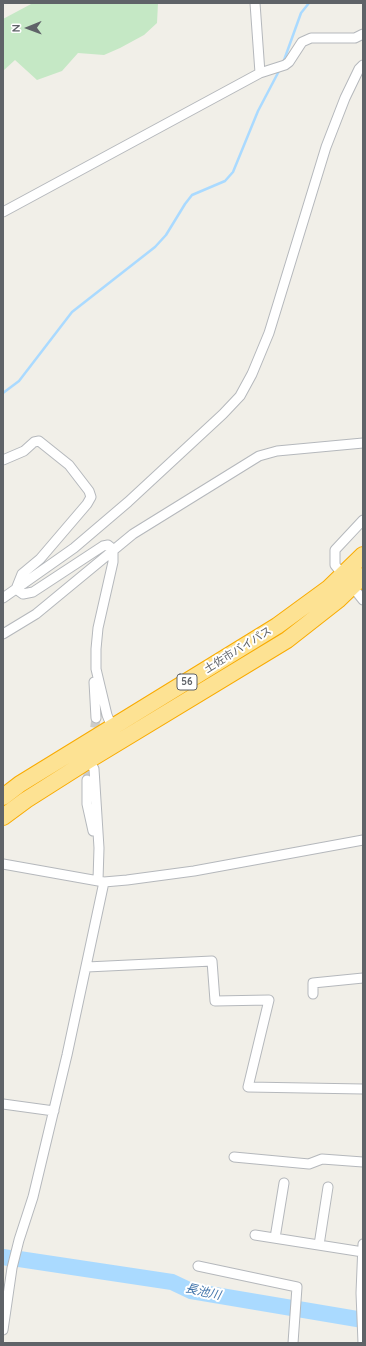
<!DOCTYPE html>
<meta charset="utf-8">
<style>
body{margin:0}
#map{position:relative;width:366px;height:1346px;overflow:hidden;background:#f1efe8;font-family:Quicksand,sans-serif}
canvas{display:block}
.frame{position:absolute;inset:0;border:4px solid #5f6368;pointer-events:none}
.north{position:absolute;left:8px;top:8px;width:40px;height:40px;-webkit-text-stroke:3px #fff;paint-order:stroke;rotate:269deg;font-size:11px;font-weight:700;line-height:16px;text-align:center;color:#5f6368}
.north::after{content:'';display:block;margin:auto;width:14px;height:18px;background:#5f6368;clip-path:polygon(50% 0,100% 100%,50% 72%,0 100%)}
</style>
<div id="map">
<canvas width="366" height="1346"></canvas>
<div class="frame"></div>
<div class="north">N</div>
</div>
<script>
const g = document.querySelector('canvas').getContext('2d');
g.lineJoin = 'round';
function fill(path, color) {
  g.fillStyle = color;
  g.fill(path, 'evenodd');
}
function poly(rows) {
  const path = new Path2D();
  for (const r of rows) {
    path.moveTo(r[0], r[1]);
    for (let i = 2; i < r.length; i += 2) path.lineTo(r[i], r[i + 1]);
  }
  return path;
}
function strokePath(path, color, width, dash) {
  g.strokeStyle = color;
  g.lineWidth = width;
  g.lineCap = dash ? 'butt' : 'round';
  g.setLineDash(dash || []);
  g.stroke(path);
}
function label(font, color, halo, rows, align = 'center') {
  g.font = font + ' Quicksand,"Noto Sans JP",sans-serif';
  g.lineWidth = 4;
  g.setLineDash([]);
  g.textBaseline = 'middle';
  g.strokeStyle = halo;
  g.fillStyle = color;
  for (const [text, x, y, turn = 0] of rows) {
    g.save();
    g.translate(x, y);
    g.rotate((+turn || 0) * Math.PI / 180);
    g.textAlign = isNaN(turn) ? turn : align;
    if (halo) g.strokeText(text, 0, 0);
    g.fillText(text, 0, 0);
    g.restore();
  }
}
const green = poly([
 [33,3,158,3,157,23,144,35,120,48,104,55,78,53,62,71,37,80,15,60,3,71,3,19]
]);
const stream = poly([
 [283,63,301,13,309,3],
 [3,393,19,381,72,312,155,247,166,235,185,204,192,195,225,181,233,172,258,111,280,69]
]);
const river = poly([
 [3,1257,9,1258],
 [19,1259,172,1282,191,1291,363,1320]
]);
const streetTunnel = poly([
 [93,741,96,718],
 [87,780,91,757]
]);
const street = poly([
 [255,3,260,73],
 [3,212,260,73,285,65,289,62,302,42,311,38,355,38,363,34],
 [3,460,24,451,34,442,39,441,69,465,89,491,91,497,87,504,40,559,22,574,16,589,23,594,33,592,103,546,108,545,113,549,113,562,98,628,96,649,96,669,107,715,112,727],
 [363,520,335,550,335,565,363,600],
 [3,598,74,548,128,502,223,414,240,396,252,374,269,333,326,147,345,98,359,69,363,65],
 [3,634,36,614,133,534,259,456,277,451,363,443],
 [94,682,96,718],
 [89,760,94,769,99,848,98,880],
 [87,780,87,804,93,831],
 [3,864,104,882,127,880,194,871,363,840],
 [87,967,212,961,215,1001,269,1000,248,1087,363,1089],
 [313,994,313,983,363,978],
 [3,1104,54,1111],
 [234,1157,309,1164,322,1159,363,1162],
 [255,1235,363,1252],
 [275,1238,284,1183],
 [319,1245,328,1187],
 [198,1266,297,1287,293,1343],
 [3,1330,12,1268,19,1240,33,1197,67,1055,104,882],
 [363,1343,361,1293,363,1244]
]);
const highway = poly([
 [3,797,20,784,277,626,329,588,363,555],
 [3,817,26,800,89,760,287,640,338,600,363,576]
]);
const shields = [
 [187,682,20]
];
const shieldNames = [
 ["56",187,682]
];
const streetNames = [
 ["土佐市バイパス",238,650,-32]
];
const waterNames = [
 ["長池川",203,1292,13]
];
fill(green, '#c5e8c5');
strokePath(stream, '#aadaff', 2.5);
strokePath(river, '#aadaff', 16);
strokePath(streetTunnel, '#ccccc8', 9, [9, 4.5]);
strokePath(street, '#b5b8bc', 11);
strokePath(highway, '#f9ab00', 18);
strokePath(street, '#fff', 9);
strokePath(highway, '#fde293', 16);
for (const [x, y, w] of shields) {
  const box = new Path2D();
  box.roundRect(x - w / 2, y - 8, w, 16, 3);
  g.fillStyle = '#fff';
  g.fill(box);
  strokePath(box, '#5f6368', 1);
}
label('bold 10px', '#5f6368', null, shieldNames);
label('11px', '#5f6368', '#fff', streetNames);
label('italic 12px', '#4174aa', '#fff', waterNames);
</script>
